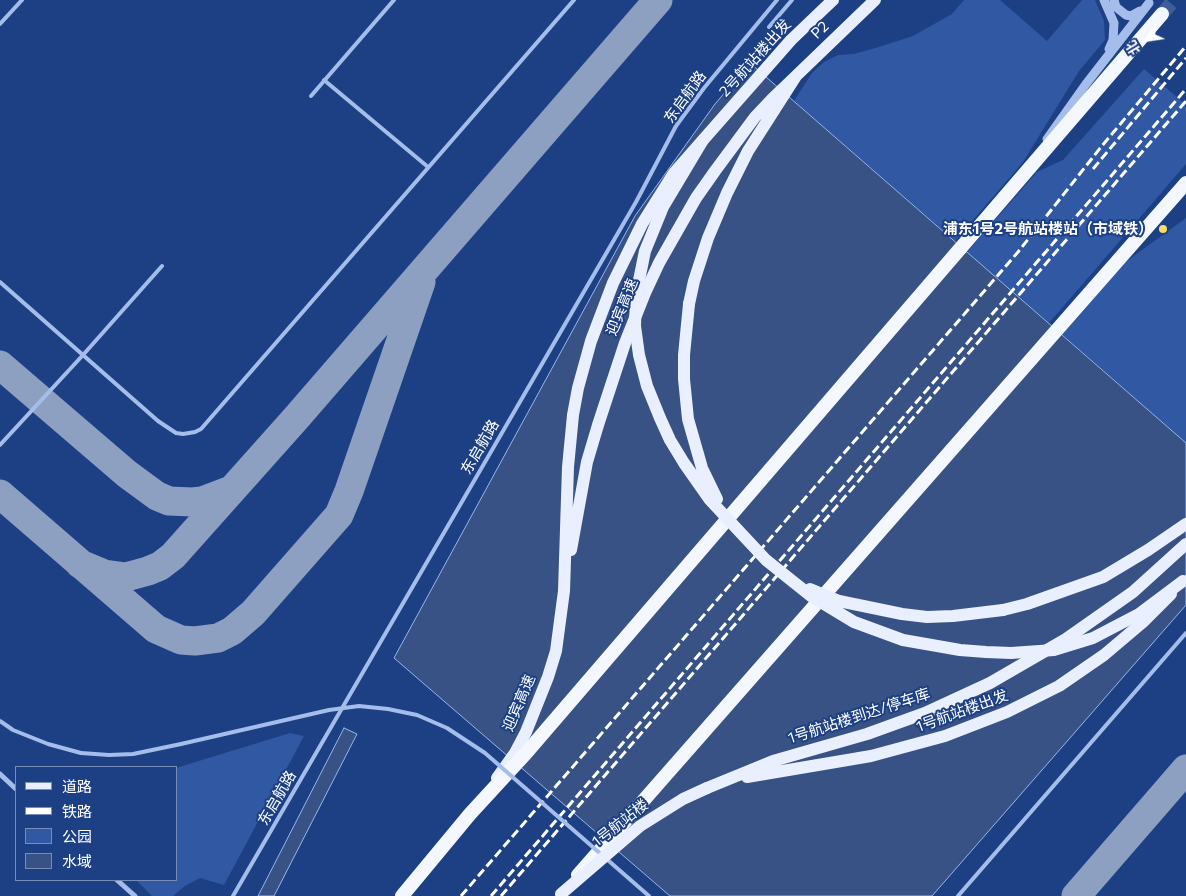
<!DOCTYPE html>
<meta charset="utf-8">
<style>
body{margin:0}
#map{position:relative;width:1186px;height:896px;overflow:hidden;background:#1d4085;font-family:Commissioner,"Noto Sans SC",sans-serif}
canvas{display:block}
.legend{position:absolute;left:15px;top:766px;width:162px;height:115px;box-sizing:border-box;background:#1d4085;border:1px solid #778cb6;margin:0;padding:6px 9px;list-style:none;font-size:15px;color:#fff}
.legend li{display:flex;align-items:center;gap:10px;height:25px}
.legend b{width:25px;border:1px solid #778cb6}
.north{position:absolute;left:1121px;top:15px;width:50px;height:50px;-webkit-text-stroke:4px #1d4085;paint-order:stroke;rotate:239deg;font-size:14px;font-weight:700;line-height:20px;text-align:center;color:#fff}
.north::after{content:'';display:block;margin:auto;width:18px;height:22px;background:#fff;clip-path:polygon(50% 0,100% 100%,50% 72%,0 100%)}
</style>
<div id="map">
<canvas width="1186" height="896"></canvas>
<ul class="legend">
<li><b style="height:6px;background:#e9effe"></b>道路</li>
<li><b style="height:6px;background:#fff"></b>铁路</li>
<li><b style="height:14px;background:#3158a2"></b>公园</li>
<li><b style="height:14px;background:#395285"></b>水域</li>
</ul>
<div class="north">北</div>
</div>
<script>
const g = document.querySelector('canvas').getContext('2d');
g.lineJoin = 'round';
function fill(path, color) {
  g.fillStyle = color;
  g.fill(path, 'evenodd');
}
function poly(rows) {
  const path = new Path2D();
  for (const r of rows) {
    path.moveTo(r[0], r[1]);
    for (let i = 2; i < r.length; i += 2) path.lineTo(r[i], r[i + 1]);
  }
  return path;
}
function strokePath(path, color, width, dash) {
  g.strokeStyle = color;
  g.lineWidth = width;
  g.lineCap = dash ? 'butt' : 'round';
  g.setLineDash(dash || []);
  g.stroke(path);
}
function label(font, color, halo, rows, align = 'center') {
  g.font = font + ' Commissioner,"Noto Sans SC",sans-serif';
  g.lineWidth = 4;
  g.setLineDash([]);
  g.textBaseline = 'middle';
  g.strokeStyle = halo;
  g.fillStyle = color;
  for (const [text, x, y, turn = 0] of rows) {
    g.save();
    g.translate(x, y);
    g.rotate((+turn || 0) * Math.PI / 180);
    g.textAlign = isNaN(turn) ? turn : align;
    if (halo) g.strokeText(text, 0, 0);
    g.fillText(text, 0, 0);
    g.restore();
  }
}
const green = poly([
 [964,0,1000,0,1047,41,1082,0,1095,0,1104,21,1105,40,1079,71,1023,162,955,241,794,101,812,73,824,62,838,55,854,54,879,47,913,36,952,14],
 [1144,69,1186,105,1186,164,1049,323,967,252,1037,172,1063,160],
 [1186,218,1186,443,1062,334,1120,266],
 [290,733,304,736,224,885,200,878,185,886,173,896,152,896,136,880,176,880,176,768]
]);
const water = poly([
 [750,63,1186,443,1186,605,932,896,670,896,394,658,635,216,715,104,750,63],
 [344,728,357,734,274,896,258,896,344,728]
]);
const taxiway = poly([
 [0,365,127,474,157,496,169,501,192,502,202,501,231,490],
 [0,494,156,629,181,640,195,641,218,638,232,631,253,613,339,515,349,491,421,282],
 [80,564,104,574,126,577,148,571,160,566,173,556,297,417,658,0],
 [1076,896,1186,769]
]);
const trunkTunnel = poly([
 [1162,14,1174,0]
]);
const service = poly([
 [0,24,22,0],
 [769,27,792,0],
 [324,80,428,167],
 [311,96,394,0],
 [0,282,158,421,176,433,183,434,195,432,201,429,574,0],
 [0,445,83,355,162,266],
 [0,721,13,730,48,744,81,753],
 [233,896,636,202,676,126,704,88,777,0],
 [958,896,1186,633]
]);
const minor = poly([
 [0,774,16,789],
 [117,880,135,896]
]);
const tertiary = poly([
 [1104,0,1114,23,1113,40,1109,49],
 [1114,0,1116,7,1126,15,1131,16,1140,11],
 [1047,139,1086,84,1149,3]
]);
const primary = poly([
 [689,304,694,281,708,238,727,193,748,151,796,76,875,0],
 [571,550,587,462,598,425,625,343,645,293,659,263,696,198,715,171,755,117,772,99,796,76],
 [1003,610,1027,604,1103,577,1148,550,1186,524],
 [747,777,871,756,945,736,1007,712,1059,686,1104,655,1143,622,1171,594],
 [497,778,515,753,526,732,548,677,556,651,564,591,568,467,573,415,578,388,591,341,613,283,642,224,674,173,791,40,833,0],
 [707,788,773,761,867,734,925,713,990,683,1066,639,1133,592,1186,544]
]);
const trunk = poly([
 [578,875,1186,183],
 [402,896,470,814,527,752,1162,14]
]);
const rail = poly([
 [1093,169,1186,58],
 [461,896,1018,252,1101,147,1186,46],
 [491,896,1186,89],
 [501,896,1186,101]
]);
const serviceBridge = poly([
 [81,753,109,755,133,754,181,744,329,710,359,706,388,709,417,715,447,728,485,753,649,896]
]);
const primaryBridge = poly([
 [703,140,663,207,645,251,636,295,635,326,639,355,647,386,660,418,670,440,684,463,710,500,766,560,811,596,854,622,903,640,960,650,986,652,1011,653,1054,650,1093,638,1139,614,1183,581],
 [689,304,684,355,684,379,688,419,702,468,717,499],
 [810,589,839,601,902,614,927,617,953,616,1003,610],
 [561,894,640,826,683,799,707,788]
]);
const markers = [
 [1163,229,5,"#fade63"]
];
const streetNames = [
 ["P2",820,30,-44],
 ["2号航站楼出发",755,58,-48],
 ["东启航路",685,97,-54],
 ["迎宾高速",622,307,-68],
 ["东启航路",480,447,-60],
 ["迎宾高速",519,703,-67],
 ["1号航站楼出发",962,711,-20],
 ["1号航站楼到达/停车库",859,716,-18],
 ["东启航路",277,798,-60],
 ["1号航站楼",620,823,-38]
];
const poiNames = [
 ["浦东1号2号航站楼站（市域铁）",1153,229]
];
fill(green, '#3158a2');
fill(water, '#395285');
strokePath(water, '#98b6ec', 1);
strokePath(taxiway, '#8ea0c2', 29);
strokePath(trunkTunnel, '#3f5d97', 14, [14, 7]);
strokePath(service, '#a5bdea', 4);
strokePath(minor, '#a5bdea', 5);
strokePath(tertiary, '#a5bdea', 9);
strokePath(primary, '#e9effe', 12);
strokePath(trunk, '#f4f7fe', 14);
strokePath(rail, '#fff', 3, [9, 4]);
strokePath(serviceBridge, '#a5bdea', 4);
strokePath(primaryBridge, '#e9effe', 12);
for (const [x, y, r, color] of markers) {
  const dot = new Path2D();
  dot.arc(x, y, r, 0, 2 * Math.PI);
  g.fillStyle = color;
  g.fill(dot);
  strokePath(dot, '#1d4085', 2);
}
label('15px', '#fff', '#1d4085', streetNames);
label('bold 15px', '#fff', '#1d4085', poiNames, 'right');
</script>
